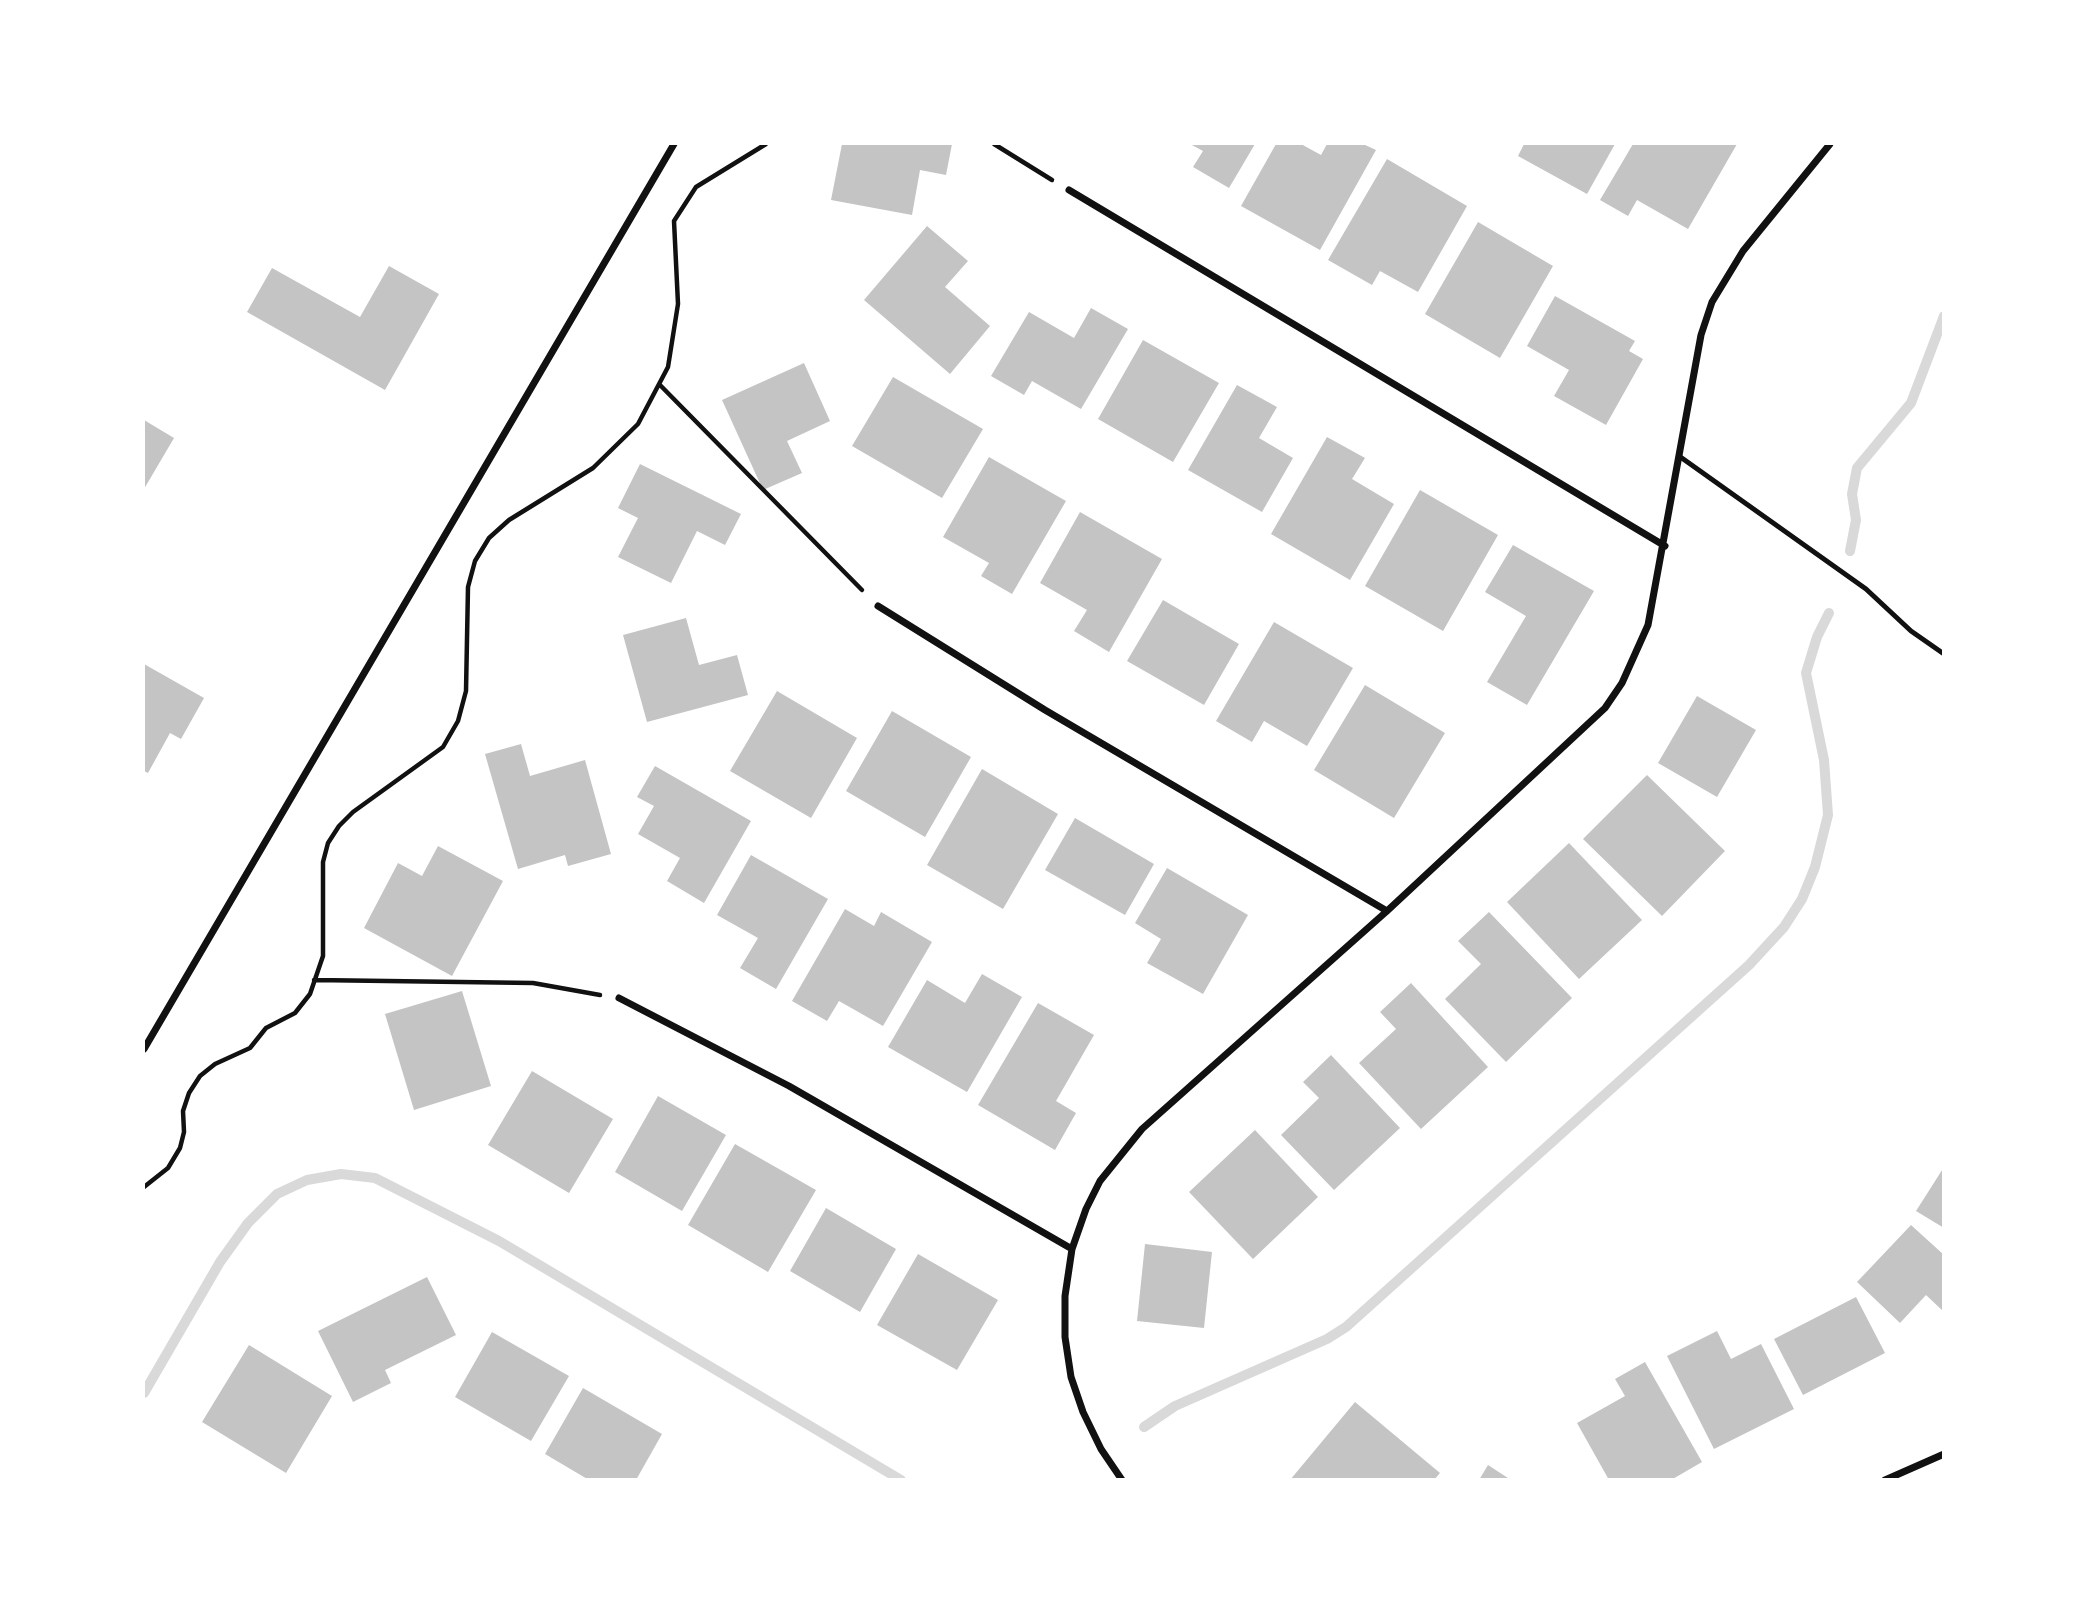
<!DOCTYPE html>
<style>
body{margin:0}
#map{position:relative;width:2087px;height:1623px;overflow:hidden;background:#fff;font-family:"Archivo Narrow",sans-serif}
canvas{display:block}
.frame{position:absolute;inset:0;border:145px solid #fff;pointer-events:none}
</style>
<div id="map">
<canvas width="2087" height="1623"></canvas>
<div class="frame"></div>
</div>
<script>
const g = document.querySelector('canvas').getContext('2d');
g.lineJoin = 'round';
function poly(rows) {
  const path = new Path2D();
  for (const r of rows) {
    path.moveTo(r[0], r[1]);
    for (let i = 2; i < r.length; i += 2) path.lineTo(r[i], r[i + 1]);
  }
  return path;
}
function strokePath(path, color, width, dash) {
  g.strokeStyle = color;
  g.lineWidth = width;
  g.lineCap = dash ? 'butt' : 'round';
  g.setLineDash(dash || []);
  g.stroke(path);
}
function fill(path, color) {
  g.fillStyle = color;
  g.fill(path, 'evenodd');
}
const stream = poly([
 [1850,551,1856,520,1852,494,1857,468,1911,403,1944,316],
 [144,1393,220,1262,248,1223,277,1194,307,1180,341,1174,375,1178,499,1241,901,1480],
 [1144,1427,1175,1406,1327,1339,1346,1327,1749,965,1784,927,1802,899,1815,867,1828,815,1824,760,1806,673,1817,637,1829,613]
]);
const building = poly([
 [842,144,952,144,946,175,920,170,912,215,831,200],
 [1190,144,1255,144,1229,188,1193,167,1203,151],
 [1276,144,1301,144,1321,155,1327,144,1363,144,1376,150,1320,250,1241,206],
 [1524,144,1615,144,1587,194,1518,156],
 [1633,144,1737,144,1688,229,1637,200,1628,216,1600,200],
 [1387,159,1467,206,1418,292,1380,271,1372,285,1328,260],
 [1478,222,1553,266,1500,358,1425,314],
 [927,226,968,261,945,287,990,326,950,374,864,300],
 [389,266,439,294,385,390,247,312,272,268,360,317],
 [1555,296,1635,341,1629,351,1643,359,1606,425,1554,396,1569,370,1527,346],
 [1091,308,1128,329,1081,409,1032,381,1024,395,991,376,1029,312,1074,338],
 [1143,340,1219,383,1173,462,1098,419],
 [804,363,830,421,787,441,802,473,763,490,722,400],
 [893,377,983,429,942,498,852,446],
 [1237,385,1277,407,1259,438,1293,458,1262,512,1188,470],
 [144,420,174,438,144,489],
 [1327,437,1365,458,1352,479,1394,504,1350,580,1271,534],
 [989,457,1066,501,1012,594,981,576,989,563,943,537],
 [640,464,741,514,725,545,697,531,671,583,618,557,638,518,618,508],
 [1420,490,1498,535,1443,631,1365,586],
 [1080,512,1162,559,1109,652,1074,631,1087,610,1040,583],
 [1513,545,1594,591,1527,705,1487,682,1526,616,1485,592],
 [1163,600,1239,644,1204,705,1127,661],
 [686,618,699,665,737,655,748,695,647,722,623,635],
 [1274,622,1353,668,1307,746,1264,721,1252,742,1216,721],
 [144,664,204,698,181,739,170,733,148,773,144,771],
 [1365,685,1445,733,1394,818,1314,770],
 [777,691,857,738,811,818,730,771],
 [1697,696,1756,730,1717,797,1658,763],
 [892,711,971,757,925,837,846,791],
 [521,744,530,776,585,760,611,854,568,866,565,855,518,869,485,754],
 [655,766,751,821,704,903,667,881,680,858,638,834,654,806,637,797],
 [982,769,1058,814,1003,909,927,865],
 [1647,775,1725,851,1662,916,1583,839],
 [1075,818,1154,864,1125,915,1045,870],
 [1569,843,1642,920,1579,979,1507,902],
 [438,846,503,881,452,976,364,928,398,863,422,876],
 [751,855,828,899,776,989,740,968,758,938,717,915],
 [1167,868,1248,915,1203,994,1147,963,1161,939,1135,923],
 [845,909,874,926,881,912,932,942,883,1026,839,1001,827,1021,792,1001],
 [1489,912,1572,998,1506,1062,1445,999,1481,964,1458,941],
 [982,974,1022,997,967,1092,888,1047,927,980,965,1003],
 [1411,983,1488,1067,1421,1129,1359,1063,1396,1029,1380,1012],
 [462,991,491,1086,414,1110,385,1014],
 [1038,1003,1094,1035,1056,1101,1076,1113,1055,1150,978,1105],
 [1331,1055,1400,1128,1334,1190,1281,1135,1319,1098,1303,1082],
 [532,1071,613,1119,569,1193,488,1145],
 [658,1096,726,1135,682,1211,615,1172],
 [1255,1130,1318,1197,1253,1259,1189,1192],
 [735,1144,816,1190,768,1272,688,1225],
 [1944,1167,1944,1228,1916,1211],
 [826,1208,896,1249,860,1312,790,1271],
 [1911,1225,1944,1255,1944,1312,1926,1295,1900,1323,1857,1282],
 [1145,1244,1212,1252,1204,1328,1137,1321],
 [918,1254,998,1300,957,1370,877,1325],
 [427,1277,456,1335,385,1370,391,1383,353,1402,318,1331],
 [1856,1297,1885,1353,1803,1395,1774,1339],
 [1717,1331,1731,1359,1761,1344,1794,1409,1714,1449,1667,1356],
 [492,1332,569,1376,531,1441,455,1397],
 [249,1345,332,1396,286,1473,202,1422],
 [1645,1362,1702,1462,1671,1480,1609,1480,1577,1423,1625,1396,1615,1379],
 [583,1388,662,1434,636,1480,589,1480,545,1454],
 [1355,1402,1440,1473,1434,1480,1290,1480],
 [1488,1465,1511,1480,1479,1480]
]);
const path = poly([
 [994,144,1052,180],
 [659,384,862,590],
 [314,980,533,983,600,995],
 [144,1187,168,1168,180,1148,184,1132,183,1111,189,1093,200,1076,215,1064,250,1048,266,1028,295,1013,310,994,323,956,323,862,328,843,339,826,353,812,443,747,458,721,466,691,468,587,475,561,489,538,509,520,593,468,638,424,668,367,678,304,674,221,696,187,766,144]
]);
const service = poly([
 [1679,456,1866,589,1911,631,1944,654]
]);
const minor = poly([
 [1069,190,1665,546],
 [878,606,1045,710,1387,911],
 [619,998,789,1086,1072,1249],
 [144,1049,674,144],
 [1122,1480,1101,1449,1083,1412,1071,1377,1065,1337,1065,1296,1072,1249,1086,1209,1100,1181,1142,1129,1387,911,1605,708,1622,683,1648,625,1701,335,1712,302,1743,251,1830,144],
 [1885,1480,1944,1454]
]);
strokePath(stream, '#d9d9d9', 10);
fill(building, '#c4c4c4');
strokePath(path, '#111', 4.5);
strokePath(service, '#111', 5);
strokePath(minor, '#111', 7);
</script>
